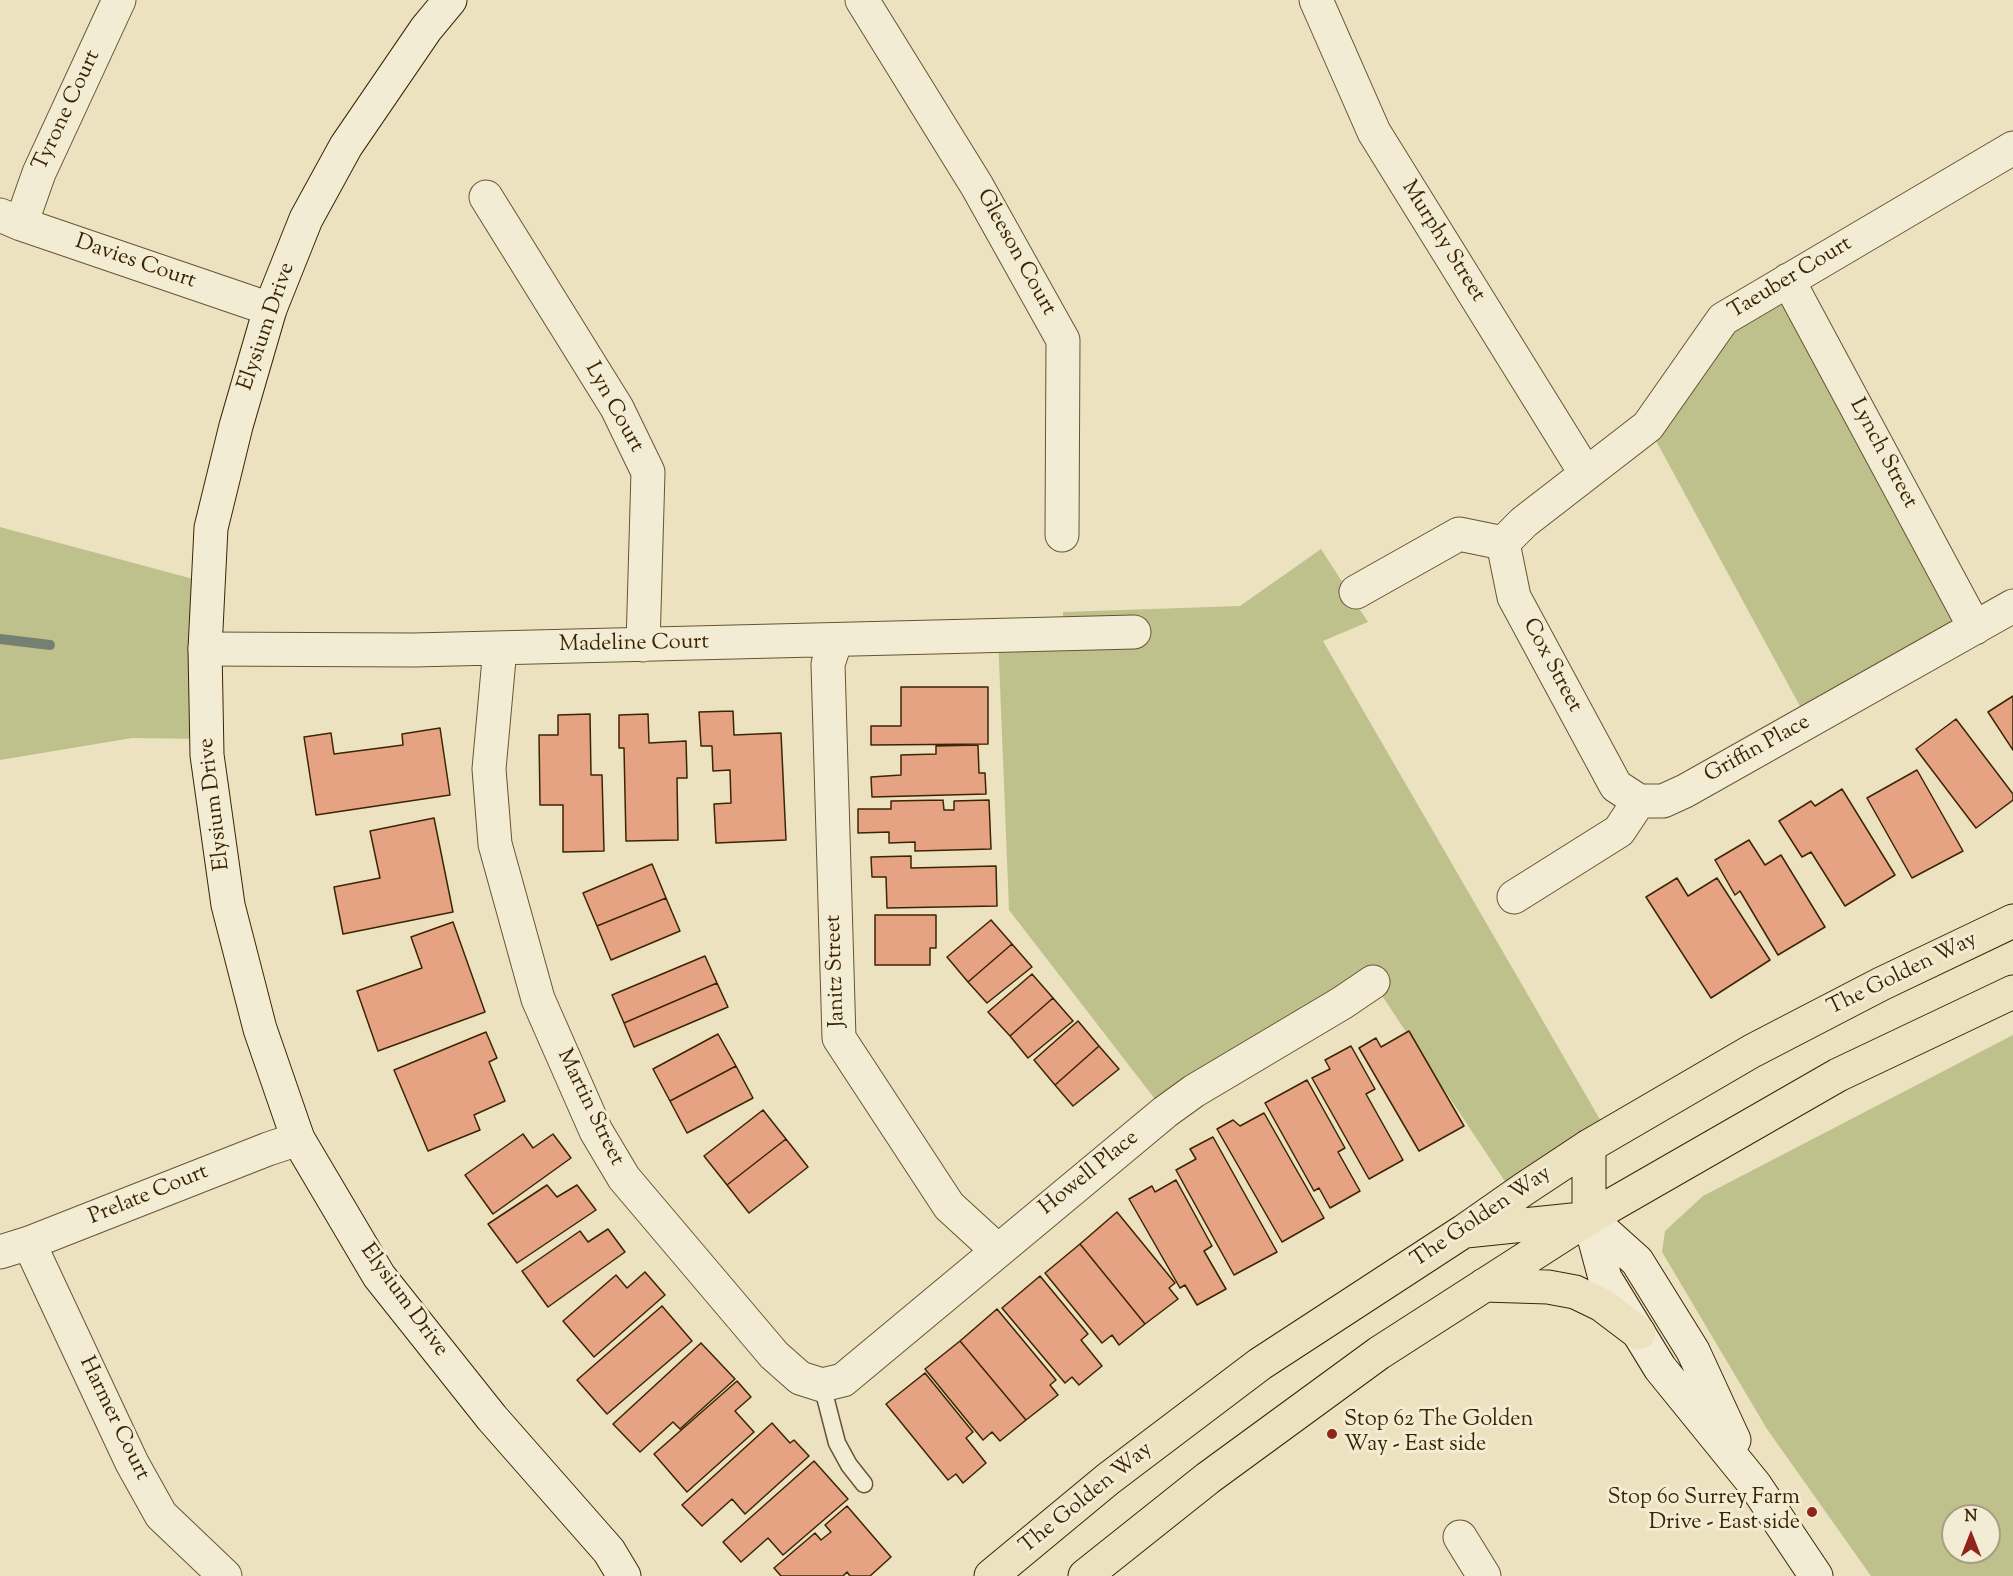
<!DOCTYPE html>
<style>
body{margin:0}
#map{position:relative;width:2013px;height:1576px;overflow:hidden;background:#ece2bf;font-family:"Sorts Mill Goudy",serif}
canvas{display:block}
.north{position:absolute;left:1941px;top:1504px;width:60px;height:60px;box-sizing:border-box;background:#f3ecd5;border:2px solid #aa9c81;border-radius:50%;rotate:0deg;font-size:16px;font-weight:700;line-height:24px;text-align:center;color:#3c2502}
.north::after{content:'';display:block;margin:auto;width:21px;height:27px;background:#8f2418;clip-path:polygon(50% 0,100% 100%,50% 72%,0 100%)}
</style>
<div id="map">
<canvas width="2013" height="1576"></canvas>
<div class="north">N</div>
</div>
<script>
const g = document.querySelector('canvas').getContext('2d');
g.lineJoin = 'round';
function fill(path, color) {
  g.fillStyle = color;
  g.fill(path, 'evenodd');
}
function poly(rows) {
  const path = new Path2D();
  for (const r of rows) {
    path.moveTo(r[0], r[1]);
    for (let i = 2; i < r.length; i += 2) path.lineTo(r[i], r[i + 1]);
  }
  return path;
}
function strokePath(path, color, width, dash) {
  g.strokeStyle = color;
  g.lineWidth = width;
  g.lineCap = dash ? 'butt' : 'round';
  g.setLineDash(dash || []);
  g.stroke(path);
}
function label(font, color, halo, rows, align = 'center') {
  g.font = font + ' "Sorts Mill Goudy",serif';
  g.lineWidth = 6;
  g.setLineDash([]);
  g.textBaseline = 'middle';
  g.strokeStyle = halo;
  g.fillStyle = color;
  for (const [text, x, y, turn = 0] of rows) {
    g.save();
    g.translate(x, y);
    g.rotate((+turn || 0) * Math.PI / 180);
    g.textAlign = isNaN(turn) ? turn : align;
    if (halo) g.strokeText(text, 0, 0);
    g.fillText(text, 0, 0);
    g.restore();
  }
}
const green = poly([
 [1788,280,1975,628,1808,721,1648,426,1723,319],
 [0,527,208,583,207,739,132,738,0,760],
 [1321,549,1368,622,1323,641,1609,1135,1514,1195,1373,982,1165,1112,1009,910,998,636,1063,634,1063,612,1240,606],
 [2013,1035,2013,1576,1871,1576,1767,1429,1662,1252,1665,1231,1703,1196],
 [1953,1516,1989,1516,1989,1552,1953,1552]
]);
const stream = poly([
 [0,639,50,645]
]);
const building = poly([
 [901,687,988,687,988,744,871,745,871,726,901,726,901,687],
 [2013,696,2013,750,1988,712,2013,696],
 [733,711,734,735,781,733,786,840,716,843,714,804,731,803,730,770,713,771,712,746,701,746,699,712,733,711],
 [590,714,591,775,602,775,604,851,563,852,563,805,540,805,539,735,558,735,558,715,590,714],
 [648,714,649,743,686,741,687,778,677,778,678,840,626,841,624,748,619,748,619,715,648,714],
 [1956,719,2013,794,2013,800,1976,828,1916,749,1956,719],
 [440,728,450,795,316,815,304,737,331,733,334,754,403,745,402,734,440,728],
 [978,745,979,773,985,773,986,794,872,797,871,777,901,775,901,755,936,754,936,746,978,745],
 [1917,770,1963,851,1912,878,1867,798,1917,770],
 [1842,789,1895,875,1845,906,1811,852,1802,857,1779,821,1811,801,1815,806,1842,789],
 [943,800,944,810,954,810,954,801,989,800,991,849,915,851,915,842,889,843,889,832,858,833,858,809,891,809,891,801,943,800],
 [434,818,453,912,343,934,334,887,380,878,370,831,434,818],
 [1749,840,1765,865,1781,855,1825,927,1778,955,1740,891,1735,895,1715,860,1749,840],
 [911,856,911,868,996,866,997,906,887,908,886,877,872,877,871,857,911,856],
 [652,864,666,898,597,926,583,893,652,864],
 [1677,878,1688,896,1717,878,1770,960,1711,998,1646,897,1677,878],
 [666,898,680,931,611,960,597,926,666,898],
 [875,915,936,915,936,948,930,948,930,965,875,965,875,915],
 [991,920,1012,944,968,982,947,957,991,920],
 [453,922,485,1012,378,1051,357,991,422,968,411,937,453,922],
 [1012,944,1032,967,987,1003,968,982,1012,944],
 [705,956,717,983,624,1023,612,995,705,956],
 [1032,974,1053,998,1010,1036,988,1012,1032,974],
 [717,983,728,1007,634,1047,624,1023,717,983],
 [1053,998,1073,1021,1028,1058,1010,1036,1053,998],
 [1078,1021,1099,1046,1055,1085,1034,1060,1078,1021],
 [1409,1031,1464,1126,1419,1151,1359,1048,1376,1038,1381,1047,1409,1031],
 [486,1032,497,1058,489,1062,505,1101,474,1115,480,1130,428,1151,394,1070,486,1032],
 [718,1034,736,1066,670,1101,653,1069,718,1034],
 [1099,1046,1119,1069,1073,1106,1055,1085,1099,1046],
 [1351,1046,1375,1089,1366,1094,1403,1160,1369,1179,1312,1078,1330,1069,1325,1060,1351,1046],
 [736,1066,753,1098,687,1133,670,1101,736,1066],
 [1307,1080,1345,1148,1338,1152,1360,1191,1330,1208,1319,1188,1314,1191,1265,1103,1307,1080],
 [763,1110,786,1139,727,1185,704,1156,763,1110],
 [1264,1113,1324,1218,1282,1242,1217,1129,1233,1120,1240,1126,1264,1113],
 [523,1134,533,1148,553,1134,571,1158,493,1214,465,1175,523,1134],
 [1213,1137,1277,1252,1234,1275,1176,1170,1196,1159,1190,1149,1213,1137],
 [786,1139,808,1167,749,1213,727,1185,786,1139],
 [1176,1180,1212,1246,1204,1251,1226,1289,1197,1305,1185,1285,1180,1288,1129,1199,1152,1186,1155,1192,1176,1180],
 [547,1185,557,1197,577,1185,596,1210,517,1263,488,1224,547,1185],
 [1117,1212,1175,1283,1169,1288,1178,1299,1145,1324,1080,1244,1117,1212],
 [608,1229,625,1252,548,1307,522,1271,580,1231,588,1242,608,1229],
 [1080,1244,1145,1324,1119,1345,1112,1335,1102,1343,1045,1273,1080,1244],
 [645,1272,665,1295,594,1357,563,1321,616,1275,627,1288,645,1272],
 [1040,1276,1088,1334,1081,1340,1102,1366,1079,1385,1072,1377,1065,1383,1002,1308,1040,1276],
 [662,1306,692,1341,607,1414,577,1380,662,1306],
 [997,1309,1056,1380,1050,1385,1058,1395,1026,1420,960,1341,997,1309],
 [960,1341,1026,1420,1000,1441,992,1432,983,1440,925,1369,960,1341],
 [701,1343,735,1379,680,1429,673,1422,640,1452,613,1424,701,1343],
 [925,1373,973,1432,966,1438,986,1463,963,1483,956,1474,948,1480,886,1404,925,1373],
 [737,1381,751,1397,735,1411,754,1432,687,1492,654,1454,737,1381],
 [772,1423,790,1443,794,1440,809,1456,745,1514,732,1499,702,1526,682,1505,772,1423],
 [814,1461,848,1499,783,1555,768,1538,741,1562,723,1542,814,1461],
 [847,1506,891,1557,870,1576,850,1576,847,1572,843,1576,781,1576,774,1568,815,1533,821,1540,831,1532,825,1525,847,1506]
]);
const lane = poly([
 [822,1385,837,1443,849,1465,864,1484]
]);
const street = poly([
 [862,0,977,186,1063,340,1062,535],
 [1316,0,1374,132,1586,474],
 [486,197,617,408,648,472,643,645],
 [0,215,21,224,270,309],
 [21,224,39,173,119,0],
 [1788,280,1975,628],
 [1356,592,1459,534,1503,543],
 [836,640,828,664,839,1038,949,1206,997,1250],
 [500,648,489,769,495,844,538,999,596,1131,624,1178,774,1355,800,1378,822,1385,843,1380,1165,1112,1194,1091,1342,1003,1373,982],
 [205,649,414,650,1134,632],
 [1639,801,1616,786,1514,597,1503,543,1524,522,1648,426,1723,319,2013,148],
 [1639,801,1663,801,1685,791,2013,606],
 [1514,897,1619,831,1639,801],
 [29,1243,132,1463,161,1515,225,1576],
 [0,1252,29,1243,268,1149,298,1139],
 [1460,1537,1484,1576]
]);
const secondary = poly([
 [450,0,426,29,346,146,306,219,270,309,236,426,211,528,205,649,207,755,228,905,260,1029,298,1139,379,1276,492,1418,609,1551,624,1576],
 [1589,1218,1605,1278,1660,1368,1755,1485,1816,1576],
 [1589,1218,1637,1261,1693,1351,1734,1440]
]);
const primary = poly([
 [1589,1218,1589,1146],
 [1466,1231,1582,1219],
 [1484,1285,1548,1287,1575,1292,1602,1305,1639,1333],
 [991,1576,1108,1479,1260,1364,1464,1231,1524,1189,1589,1146,1752,1051,1881,984,2013,921],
 [1085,1576,1208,1478,1379,1353,1589,1218,1838,1075,2013,992]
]);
const markers = [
 [1332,1434,6,"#8f2418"],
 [1812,1512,6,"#8f2418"]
];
const streetNames = [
 ["Tyrone Court",68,111,-65],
 ["Murphy Street",1442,242,58],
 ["Gleeson Court",1015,253,61],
 ["Davies Court",135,263,19],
 ["Taeuber Court",1791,279,-31],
 ["Elysium Drive",268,327,-71],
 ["Lyn Court",613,408,61],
 ["Lynch Street",1882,454,62],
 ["Madeline Court",634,645,-1],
 ["Cox Street",1551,666,62],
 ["Griffin Place",1758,750,-29],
 ["Elysium Drive",216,804,-97],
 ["Janitz Street",837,971,-92],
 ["The Golden Way",1903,975,-26],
 ["Martin Street",589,1108,64],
 ["Howell Place",1090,1174,-39],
 ["Prelate Court",149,1196,-22],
 ["The Golden Way",1482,1218,-34],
 ["Elysium Drive",403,1301,54],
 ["Harmer Court",113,1419,64],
 ["The Golden Way",1087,1499,-39]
];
const poiNames = [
 ["Stop 62 The Golden",1344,1421],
 ["Way - East side",1344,1446],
 ["Stop 60 Surrey Farm",1800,1499,"right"],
 ["Drive - East side",1800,1524,"right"]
];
fill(green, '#bfc18d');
strokePath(stream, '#768072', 10);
fill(building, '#e5a384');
strokePath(building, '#3c2502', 1.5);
strokePath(lane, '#685431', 19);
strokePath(street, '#685431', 35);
strokePath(secondary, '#3c2502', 35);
strokePath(primary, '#3c2502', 35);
strokePath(lane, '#f3ecd5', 16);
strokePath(street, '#f3ecd5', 33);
strokePath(secondary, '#f3ecd5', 33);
strokePath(primary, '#ece2bf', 33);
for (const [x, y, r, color] of markers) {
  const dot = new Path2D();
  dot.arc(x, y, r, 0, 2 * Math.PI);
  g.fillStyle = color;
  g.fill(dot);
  strokePath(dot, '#f3ecd5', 2);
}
label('22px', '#3c2502', '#f3ecd5', streetNames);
label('22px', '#3c2502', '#f3ecd5', poiNames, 'left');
</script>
